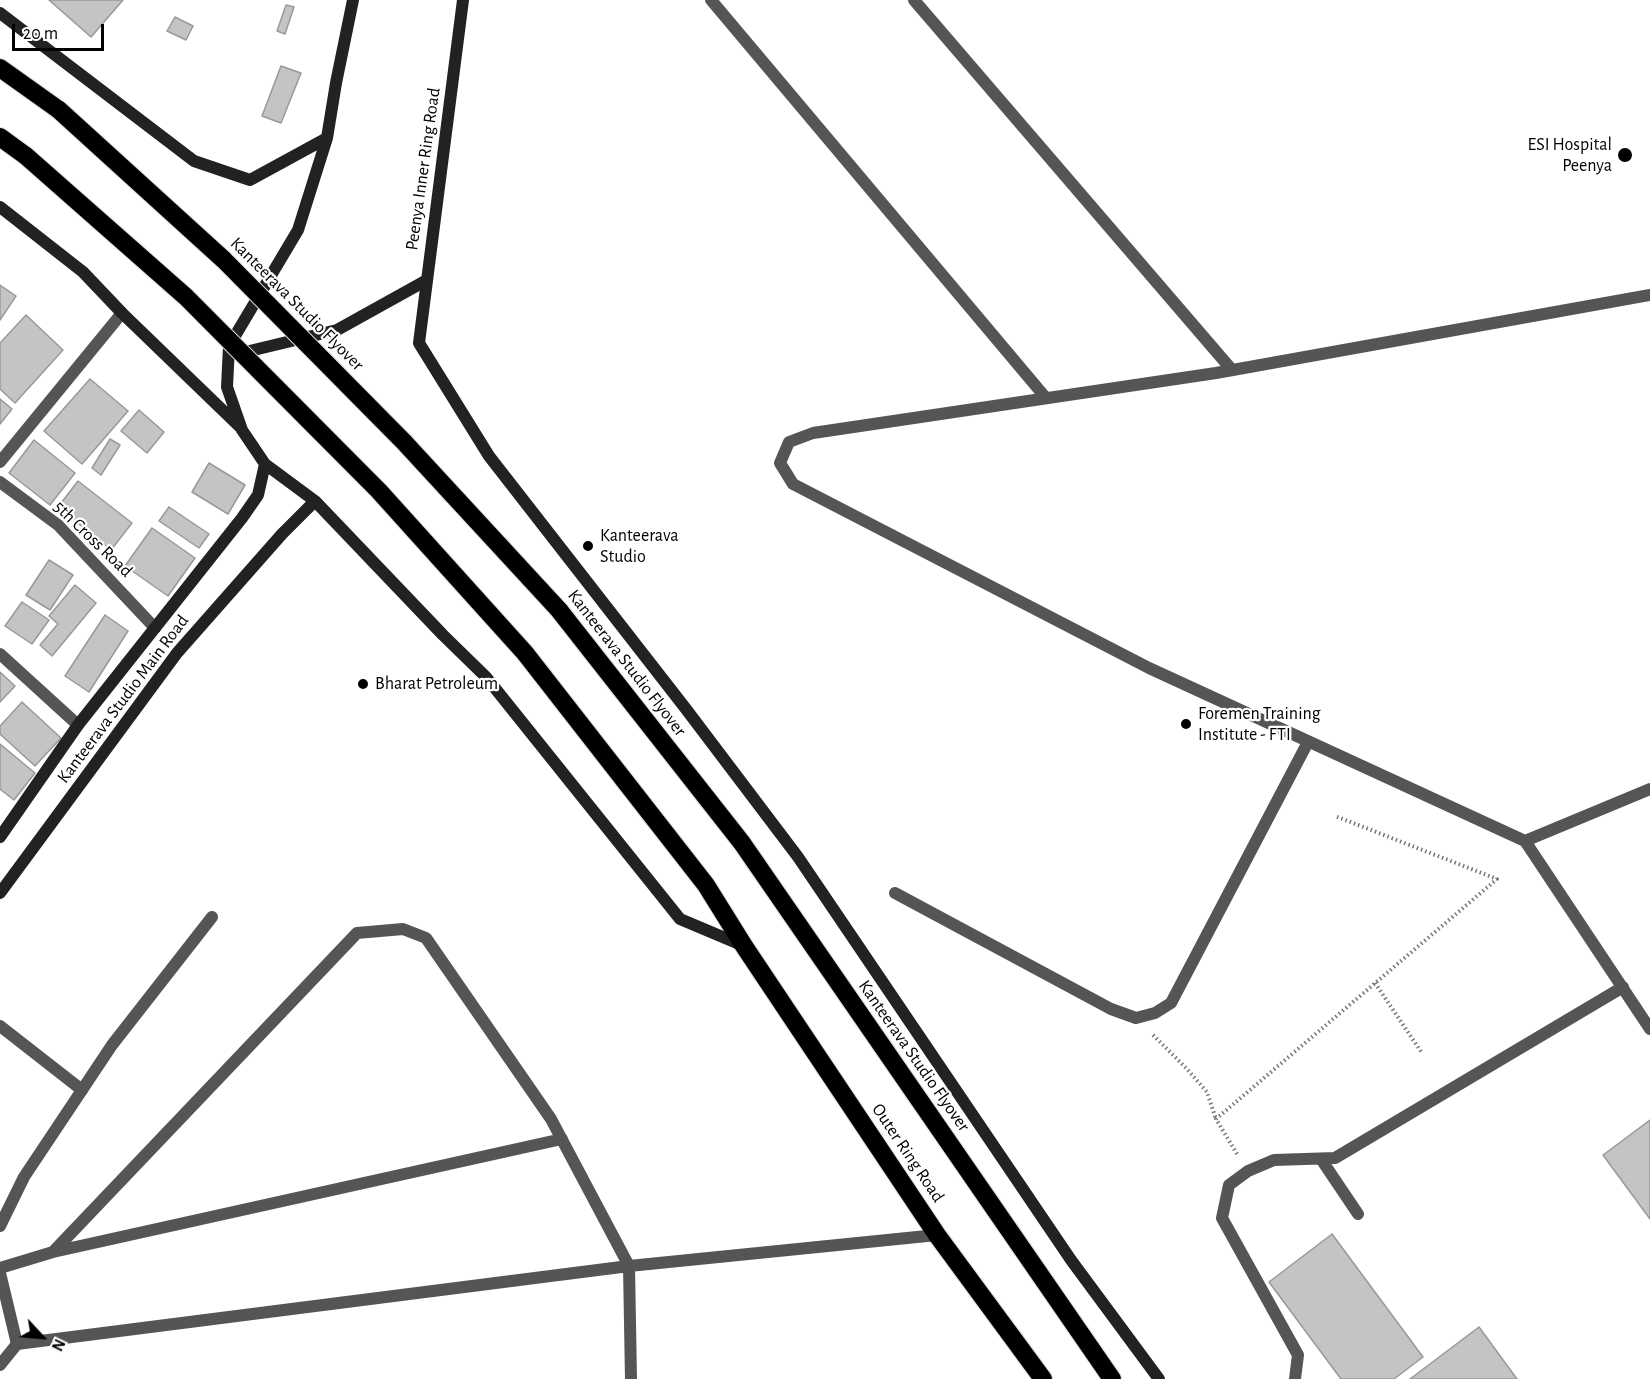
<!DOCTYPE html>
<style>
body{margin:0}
#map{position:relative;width:1650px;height:1379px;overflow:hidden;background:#fff;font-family:"Alegreya Sans",sans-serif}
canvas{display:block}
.north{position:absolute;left:12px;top:1307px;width:60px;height:60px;-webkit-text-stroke:4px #fff;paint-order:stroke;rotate:116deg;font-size:16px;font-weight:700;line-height:24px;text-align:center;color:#000}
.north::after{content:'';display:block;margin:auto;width:21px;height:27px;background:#000;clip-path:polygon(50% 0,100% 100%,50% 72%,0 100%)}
.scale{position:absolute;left:12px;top:24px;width:92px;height:27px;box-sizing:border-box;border:3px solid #000;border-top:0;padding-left:8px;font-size:18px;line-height:21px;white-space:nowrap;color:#000;-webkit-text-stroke:4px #fff;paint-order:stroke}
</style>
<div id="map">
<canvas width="1650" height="1379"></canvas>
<div class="north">N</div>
<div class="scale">20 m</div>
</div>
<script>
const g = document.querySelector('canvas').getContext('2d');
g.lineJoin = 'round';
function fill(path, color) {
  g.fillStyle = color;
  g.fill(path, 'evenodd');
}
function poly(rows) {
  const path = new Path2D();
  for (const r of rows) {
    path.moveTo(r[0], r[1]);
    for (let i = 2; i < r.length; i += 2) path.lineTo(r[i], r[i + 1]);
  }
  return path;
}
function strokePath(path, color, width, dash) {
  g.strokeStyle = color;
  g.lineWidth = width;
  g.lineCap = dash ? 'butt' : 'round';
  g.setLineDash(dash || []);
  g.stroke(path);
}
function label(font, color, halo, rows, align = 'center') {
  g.font = font + ' "Alegreya Sans",sans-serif';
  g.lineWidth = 4.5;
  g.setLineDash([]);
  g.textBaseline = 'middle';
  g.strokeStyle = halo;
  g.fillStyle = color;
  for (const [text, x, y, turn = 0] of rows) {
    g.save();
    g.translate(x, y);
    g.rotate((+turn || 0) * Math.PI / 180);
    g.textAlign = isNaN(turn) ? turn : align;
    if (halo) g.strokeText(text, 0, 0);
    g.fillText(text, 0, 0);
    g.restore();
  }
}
const building = poly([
 [49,0,123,0,91,37,49,0],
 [286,5,294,7,285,34,277,31,286,5],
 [175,17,193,26,186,40,167,31,175,17],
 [281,66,301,73,281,123,262,116,281,66],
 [0,285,16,296,0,320,0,285],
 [26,315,63,350,15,403,0,389,0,343,26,315],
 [90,379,128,411,82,464,44,431,90,379],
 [0,399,12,409,0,424,0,399],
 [139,410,164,432,147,453,121,431,139,410],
 [110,439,120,445,101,475,92,468,110,439],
 [34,440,75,473,50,505,9,473,34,440],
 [209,463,245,485,228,514,192,492,209,463],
 [78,481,132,523,111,550,58,507,78,481],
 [169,507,209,534,199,548,159,521,169,507],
 [152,528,195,558,168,596,125,566,152,528],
 [49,560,73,575,50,610,26,595,49,560],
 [75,585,96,603,52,656,40,645,58,624,49,616,75,585],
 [22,602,49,620,32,644,5,626,22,602],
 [105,615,128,631,89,692,65,676,105,615],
 [0,672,15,686,0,702,0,672],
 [22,702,61,738,35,766,0,734,0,726,22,702],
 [0,744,35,773,14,800,0,789,0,744],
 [1650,1120,1650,1219,1603,1155,1650,1120],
 [1332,1234,1423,1357,1394,1379,1341,1379,1269,1282,1332,1234],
 [1479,1327,1517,1379,1410,1379,1479,1327]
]);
const path = poly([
 [1375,983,1422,1053],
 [1153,1035,1187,1069,1207,1092,1216,1119],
 [1237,1154,1216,1119,1497,879,1335,816]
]);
const lane = poly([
 [711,0,1046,398],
 [914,0,1232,370],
 [1650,295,1216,373,813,433,789,442,780,463,793,484,1149,668,1525,841,1650,1029],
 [1525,841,1650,789],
 [895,893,1111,1009,1136,1018,1155,1013,1171,1003,1308,742],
 [562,1139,53,1252,357,933,403,929,426,938,551,1119,629,1266],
 [1321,1159,1358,1214],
 [0,1226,24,1177,112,1045,212,917],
 [0,1268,53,1252],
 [0,1273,17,1344],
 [1295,1379,1298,1355,1222,1218,1229,1185,1248,1171,1274,1160,1335,1158,1623,987]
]);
const street = poly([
 [0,462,122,313],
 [0,482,58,525,155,628],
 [0,654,78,725],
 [0,1026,82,1090],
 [629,1266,631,1379],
 [0,1365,17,1344,629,1266,937,1235]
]);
const secondary = poly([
 [353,0,336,83,327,138,298,230,229,346,227,387,242,430,265,464,315,501,443,635,486,677,680,919,744,946],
 [463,0,419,343,489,456,686,709,798,857,1071,1260,1159,1379],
 [0,13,194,161,250,180,327,138],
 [0,207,83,272,122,313,240,427],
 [237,354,337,330,427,280],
 [0,837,78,725,242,518,258,495,265,464],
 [0,893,177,653,282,534,315,501]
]);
const highway = poly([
 [0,68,59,110],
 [0,137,26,156],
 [559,610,742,843,1112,1379],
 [525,653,706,885,744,946,937,1235,1043,1379]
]);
const highwayBridge = poly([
 [59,110,224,260,404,442,559,610],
 [26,156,186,297,379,491,525,653]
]);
const markers = [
 [1625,155,8,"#000"],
 [588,546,6,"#000"],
 [363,684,6,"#000"],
 [1186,724,6,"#000"]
];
const poiNames = [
 ["ESI Hospital",1612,145,"right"],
 ["Peenya",1612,166,"right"],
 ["Kanteerava",600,536],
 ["Studio",600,557],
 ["Bharat Petroleum",375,684],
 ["Foremen Training",1198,714],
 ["Institute - FTI",1198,735]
];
const streetNames = [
 ["Peenya Inner Ring Road",423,169,-82],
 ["Kanteerava Studio Flyover",297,304,45],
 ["5th Cross Road",93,539,44],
 ["Kanteerava Studio Flyover",627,663,52],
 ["Kanteerava Studio Main Road",123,699,-53],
 ["Kanteerava Studio Flyover",914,1056,55],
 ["Outer Ring Road",908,1153,56]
];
fill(building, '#c4c4c4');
strokePath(building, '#999', 1.5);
strokePath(highway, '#dbdbdb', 20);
strokePath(path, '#777', 4, [1.5, 3]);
strokePath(lane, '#555', 12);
strokePath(street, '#555', 12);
strokePath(secondary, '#222', 12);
strokePath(highway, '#000', 18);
strokePath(highwayBridge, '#dbdbdb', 20, []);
strokePath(highwayBridge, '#000', 18);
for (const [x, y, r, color] of markers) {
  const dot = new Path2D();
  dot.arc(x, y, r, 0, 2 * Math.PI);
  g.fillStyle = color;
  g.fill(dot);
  strokePath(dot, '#fff', 2);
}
label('18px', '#000', '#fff', poiNames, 'left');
label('18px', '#000', '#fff', streetNames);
</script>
